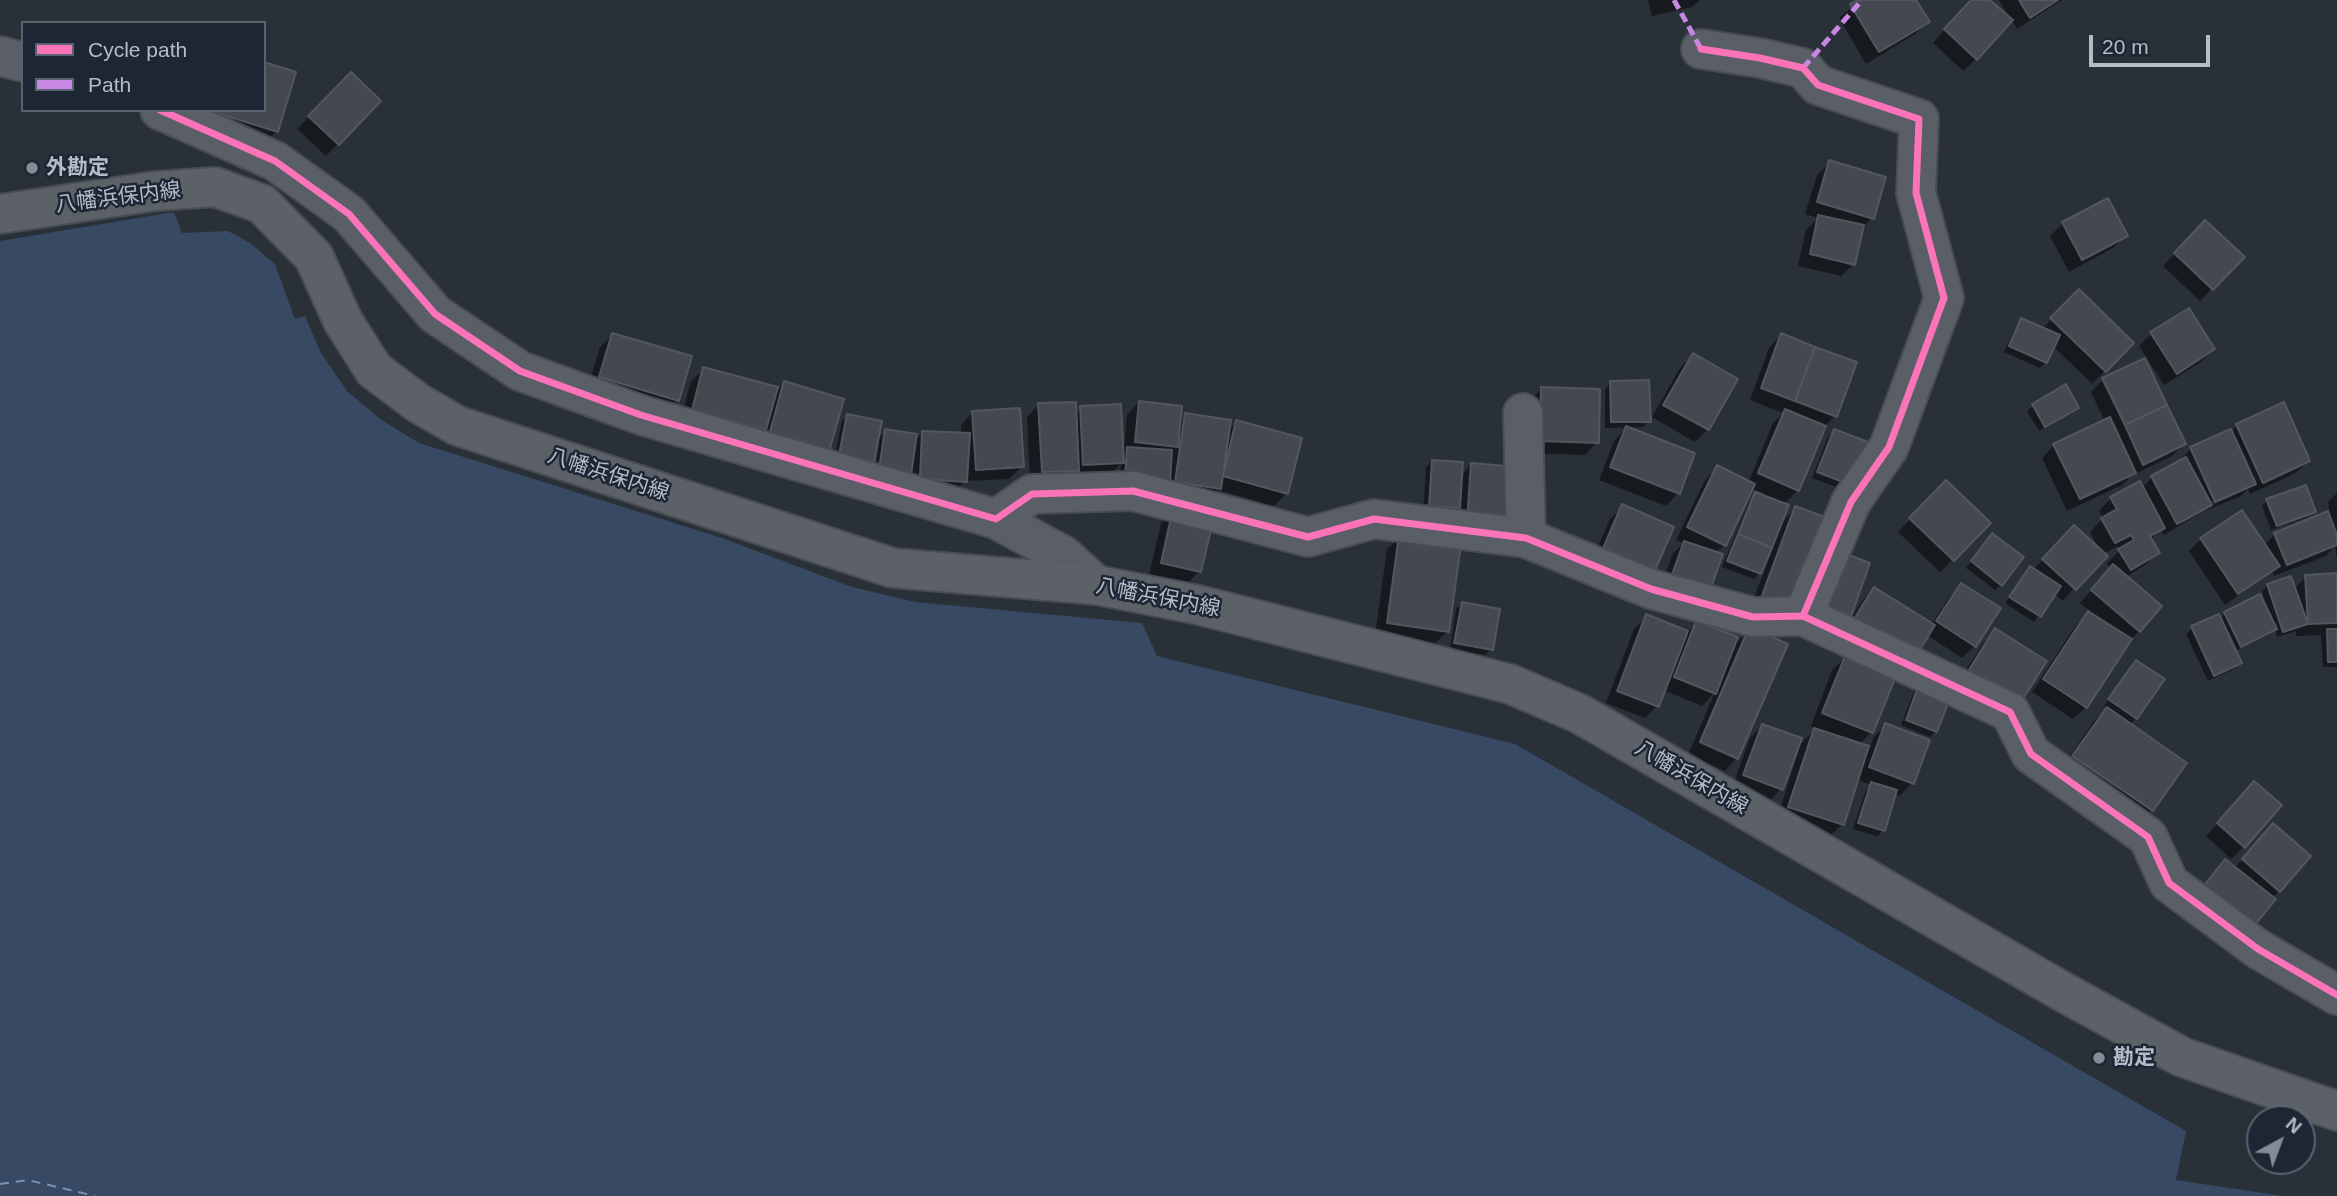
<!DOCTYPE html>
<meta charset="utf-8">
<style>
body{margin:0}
#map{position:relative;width:2337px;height:1196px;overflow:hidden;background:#2a3038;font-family:Arial,sans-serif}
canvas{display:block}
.legend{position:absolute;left:21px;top:21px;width:245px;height:91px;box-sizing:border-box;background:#1d2633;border:2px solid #59626f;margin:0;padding:9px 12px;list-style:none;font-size:21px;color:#b4bcc9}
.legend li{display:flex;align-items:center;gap:14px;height:35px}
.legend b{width:35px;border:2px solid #59626f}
.north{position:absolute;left:2246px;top:1105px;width:70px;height:70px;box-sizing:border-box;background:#1d2633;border:2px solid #59626f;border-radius:50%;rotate:41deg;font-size:19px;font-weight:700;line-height:28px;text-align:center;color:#b4bcc9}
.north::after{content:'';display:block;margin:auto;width:24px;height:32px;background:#848b96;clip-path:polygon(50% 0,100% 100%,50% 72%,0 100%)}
.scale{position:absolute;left:2089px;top:35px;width:121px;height:32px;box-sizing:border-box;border:4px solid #b4bcc9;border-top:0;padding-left:9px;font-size:21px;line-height:24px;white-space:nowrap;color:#b4bcc9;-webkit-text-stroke:5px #1d2633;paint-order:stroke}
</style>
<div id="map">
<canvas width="2337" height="1196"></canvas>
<ul class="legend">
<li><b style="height:9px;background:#fb73b8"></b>Cycle path</li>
<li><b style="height:9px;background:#c787e3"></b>Path</li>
</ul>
<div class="north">N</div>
<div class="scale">20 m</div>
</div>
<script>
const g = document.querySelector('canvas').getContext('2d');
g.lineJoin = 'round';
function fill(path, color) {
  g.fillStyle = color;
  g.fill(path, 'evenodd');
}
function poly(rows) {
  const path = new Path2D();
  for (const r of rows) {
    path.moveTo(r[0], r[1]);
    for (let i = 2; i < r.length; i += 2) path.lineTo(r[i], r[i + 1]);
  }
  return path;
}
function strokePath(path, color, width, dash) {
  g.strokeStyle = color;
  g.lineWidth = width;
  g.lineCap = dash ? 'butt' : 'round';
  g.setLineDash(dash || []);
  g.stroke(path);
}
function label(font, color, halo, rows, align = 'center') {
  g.font = font + ' Arial,"Noto Sans JP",sans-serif';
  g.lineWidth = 5;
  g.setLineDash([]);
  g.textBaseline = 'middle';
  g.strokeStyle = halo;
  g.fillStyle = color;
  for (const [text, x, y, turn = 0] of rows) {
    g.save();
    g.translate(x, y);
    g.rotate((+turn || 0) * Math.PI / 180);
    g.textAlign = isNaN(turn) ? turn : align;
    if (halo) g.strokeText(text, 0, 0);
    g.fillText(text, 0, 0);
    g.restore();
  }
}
const water = poly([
 [174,212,182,233,228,231,250,243,275,264,295,319,305,316,321,353,347,391,380,419,419,443,722,538,852,587,915,602,1142,623,1157,656,1515,744,2186,1131,2176,1180,2283,1196,0,1196,0,241]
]);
const shadow = poly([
 [1648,0,1700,0,1692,7,1652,16],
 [1861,0,1914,0,1928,22,1915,34,1866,64,1839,18],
 [1972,0,1988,0,1976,59,1963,71,1933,43],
 [1999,0,2062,0,2017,29],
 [351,75,379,101,326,156,297,129],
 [210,110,264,110,277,131,264,143,205,125],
 [1830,162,1872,218,1862,228,1854,264,1841,276,1798,266,1806,230,1818,218,1805,214,1817,175],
 [2063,223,2126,236,2113,248,2069,272,2050,236],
 [2193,235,2242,257,2200,301,2163,266],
 [2079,291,2132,343,2092,384,2053,346,2046,362,2040,368,2004,352,2016,326,2022,320,2042,329],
 [2151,334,2213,349,2201,362,2164,385,2139,346],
 [613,335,677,400,665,412,587,389,600,347],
 [1781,335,1835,416,1824,427,1798,490,1783,505,1780,524,1796,508,1831,521,1748,613,1767,564,1764,563,1760,573,1754,579,1722,567,1750,500,1756,494,1764,497,1765,494,1751,488,1725,545,1657,598,1672,555,1683,543,1676,540,1705,480,1717,468,1748,483,1773,423,1783,413,1750,400,1769,348],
 [1693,355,1708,429,1695,442,1652,417,1680,368],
 [704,369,774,394,785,383,842,400,758,447,680,422,691,381],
 [2103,380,2184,444,2172,456,2131,476,2122,485,2067,511,2042,458,2054,445,2105,422,2091,392],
 [1610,383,1649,421,1643,427,1605,428,1605,389],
 [1542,388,1597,442,1585,455,1528,453,1529,401],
 [1139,402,1179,422,1186,415,1228,431,1236,422,1287,493,1274,506,1218,490,1207,501,1120,485,1121,463,1110,475,1030,484,1027,417,1039,404,1075,415,1081,408,1124,449,1127,415],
 [2283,405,2308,461,2296,473,2250,494,2248,489,2241,496,2202,512,2164,535,2161,529,2150,540,2158,553,2145,565,2126,577,2139,631,2128,642,2086,707,2073,719,2032,692,2076,625,2090,611,2080,603,2110,569,2107,563,2120,550,2118,546,2103,554,2063,601,2054,593,2034,622,2005,603,2024,574,2030,568,2033,570,2062,539,2099,549,2090,532,2103,518,2099,511,2111,498,2142,488,2152,477,2179,462,2191,448,2230,432,2237,426],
 [2241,489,2241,492,2208,507,2206,504],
 [2033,406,2077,407,2071,413,2039,431,2027,411],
 [973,412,1022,466,1009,479,965,481,952,494,874,475,879,445,876,444,872,461,866,467,834,460,842,421,848,415,877,440,886,431,914,441,923,433,961,435,961,425],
 [1626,428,1678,493,1666,506,1599,480,1614,441],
 [1834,431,1844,490,1812,478,1828,437],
 [1432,461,1460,476,1471,465,1515,468,1455,533,1457,509,1452,513,1424,507,1455,510,1455,506,1424,504,1426,467],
 [1946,482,1988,523,1940,572,1898,532],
 [2337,493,2337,558,2335,546,2326,556,2274,576,2272,571,2225,605,2189,551,2201,539,2264,545,2275,534,2331,520,2328,502],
 [2267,500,2313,511,2308,517,2271,530,2262,506],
 [1623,507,1672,528,1589,566,1610,519],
 [1173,510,1199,571,1187,584,1149,575,1161,523],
 [1400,537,1448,631,1435,643,1375,636,1387,549],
 [1987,541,2001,585,1995,590,1966,568],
 [2337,575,2337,667,2323,667,2321,635,2296,636,2296,631,2277,637,2275,629,2269,635,2235,651,2240,663,2234,669,2208,681,2186,634,2192,628,2220,619,2225,613,2267,608,2262,591,2268,586,2290,578,2294,589,2306,577],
 [1961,585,1974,646,1962,658,1927,635,1841,635,1861,602,1874,590,1931,625,1949,598],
 [1863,601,1867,601,1849,631,1846,629],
 [1462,604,1491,649,1485,655,1450,649,1456,609],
 [1647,616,1687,632,1697,623,1732,647,1750,629,1737,758,1725,771,1688,755,1715,692,1702,706,1663,690,1657,706,1645,718,1606,703,1634,629],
 [1995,631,2018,704,1956,686,1983,643],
 [1845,658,1893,677,1871,732,1859,745,1870,748,1873,738,1886,725,1912,783,1900,796,1895,794,1883,830,1877,836,1853,829,1866,790,1871,785,1856,779,1842,824,1830,836,1777,819,1800,746,1799,746,1816,728,1811,726,1832,670],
 [2136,662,2136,718,2129,725,2185,763,2151,810,2139,823,2061,769,2094,721,2107,708,2104,706],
 [1915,689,1950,695,1936,731,1930,737,1901,725],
 [1762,726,1781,789,1769,801,1732,788,1750,738],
 [2254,783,2244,846,2231,859,2206,836],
 [2261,838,2279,891,2272,898,2188,905,2225,861,2234,869]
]);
const ferry = poly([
 [0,1184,28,1180,95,1196]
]);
const building = poly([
 [1858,0,1916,0,1930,22,1879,52,1850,4,1858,0],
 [1971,0,1990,0,2013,20,1977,60,1944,29,1971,0],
 [2019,0,2058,0,2030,18,2019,0],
 [264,62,296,72,278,132,217,113,218,110,264,110,264,62],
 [351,72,381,101,339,145,308,116,351,72],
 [1829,160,1886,177,1874,219,1817,202,1829,160],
 [2108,198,2128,236,2082,260,2062,222,2108,198],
 [1818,215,1864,225,1855,265,1810,254,1818,215],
 [2205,220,2245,257,2213,290,2174,253,2205,220],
 [2079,289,2134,343,2106,372,2050,318,2079,289],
 [2189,308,2215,349,2177,374,2150,332,2189,308],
 [2021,318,2060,335,2047,363,2009,346,2021,318],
 [612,333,692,356,679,401,599,377,612,333],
 [1781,333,1815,347,1795,401,1761,388,1781,333],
 [1815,347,1857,362,1837,417,1795,401,1815,347],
 [1693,353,1738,379,1709,430,1663,405,1693,353],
 [2145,358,2167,405,2125,425,2102,378,2145,358],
 [703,367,778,387,766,430,692,410,703,367],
 [1649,380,1651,422,1611,422,1610,381,1649,380],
 [784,381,844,399,829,452,769,435,784,381],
 [2066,384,2079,408,2045,427,2032,404,2066,384],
 [1541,387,1600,389,1599,443,1540,441,1541,387],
 [1139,401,1182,406,1178,447,1135,442,1139,401],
 [1076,402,1079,471,1042,472,1038,403,1076,402],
 [2284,402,2310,461,2263,483,2236,424,2284,402],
 [1121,404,1124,463,1083,465,1080,406,1121,404],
 [2167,405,2186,444,2143,465,2125,425,2167,405],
 [1020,408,1024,467,976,470,972,411,1020,408],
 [1785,409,1826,426,1799,491,1758,473,1785,409],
 [1185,413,1231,420,1221,489,1175,482,1185,413],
 [847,414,882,421,874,462,839,455,847,414],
 [2110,417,2136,473,2080,499,2053,444,2110,417],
 [1236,420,1302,438,1288,494,1223,476,1236,420],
 [1626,426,1695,453,1680,494,1610,467,1626,426],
 [885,429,917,434,911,475,879,470,885,429],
 [1834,429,1868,442,1851,485,1817,472,1834,429],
 [2231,429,2256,484,2215,502,2190,447,2231,429],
 [922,431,970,433,967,482,920,479,922,431],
 [1127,447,1172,450,1170,483,1125,480,1127,447],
 [2186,457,2212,505,2177,524,2151,476,2186,457],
 [1432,460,1463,462,1460,508,1429,506,1432,460],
 [1471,463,1517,467,1513,524,1467,521,1471,463],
 [1717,465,1755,484,1726,546,1687,527,1717,465],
 [1946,480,1991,523,1954,561,1909,518,1946,480],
 [2140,481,2165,528,2150,536,2160,553,2131,570,2118,549,2134,540,2131,535,2115,543,2101,518,2117,509,2110,497,2140,481],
 [2306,485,2316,512,2277,526,2266,499,2306,485],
 [1755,492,1789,505,1772,548,1738,534,1755,492],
 [1622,504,1674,527,1652,577,1601,553,1622,504],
 [1795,506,1833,520,1798,615,1760,601,1795,506],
 [1173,508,1214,517,1201,572,1161,563,1173,508],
 [2242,510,2280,566,2238,594,2200,538,2242,510],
 [2328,511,2337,535,2337,545,2287,565,2274,533,2328,511],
 [2074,525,2108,556,2076,590,2042,559,2074,525],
 [1992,533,2024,557,2002,586,1971,561,1992,533],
 [1738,534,1772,548,1761,574,1727,561,1738,534],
 [1399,535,1461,544,1449,632,1387,623,1399,535],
 [1684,541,1723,554,1707,599,1668,586,1684,541],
 [1836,550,1870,563,1848,625,1812,612,1836,550],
 [2113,564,2162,606,2140,632,2091,590,2113,564],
 [2030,566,2061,586,2041,617,2009,597,2030,566],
 [2337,573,2337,623,2308,624,2305,575,2337,573],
 [2291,576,2308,624,2283,632,2267,584,2291,576],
 [1961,583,2001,608,1976,647,1936,621,1961,583],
 [1874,587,1935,625,1913,661,1852,623,1874,587],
 [2260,594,2277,629,2241,647,2224,612,2260,594],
 [1462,602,1500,609,1493,650,1454,643,1462,602],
 [2088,611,2132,639,2087,708,2043,679,2088,611],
 [1646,614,1688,631,1659,707,1617,691,1646,614],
 [2219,614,2242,663,2214,676,2191,626,2219,614],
 [1696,621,1738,637,1716,694,1674,677,1696,621],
 [1749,627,1788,644,1738,759,1700,742,1749,627],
 [1995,628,2047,661,2019,705,1967,673,1995,628],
 [2327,629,2337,629,2337,662,2328,662,2327,629],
 [1845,656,1896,676,1873,733,1822,713,1845,656],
 [2136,660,2165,679,2137,719,2108,699,2136,660],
 [1920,681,1952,693,1937,732,1906,720,1920,681],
 [2107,707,2187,763,2153,811,2072,756,2107,707],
 [1885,723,1930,740,1914,784,1869,767,1885,723],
 [1762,724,1802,738,1783,790,1743,775,1762,724],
 [1814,728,1869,746,1844,825,1788,807,1814,728],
 [2254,781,2282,805,2245,848,2217,823,2254,781],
 [1871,782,1897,790,1885,831,1858,823,1871,782],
 [2273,823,2311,856,2280,892,2242,859,2273,823],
 [2225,859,2276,899,2249,932,2199,892,2225,859]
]);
const minor = poly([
 [1701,49,1760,58,1803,68,1818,85,1919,119,1916,193,1944,298,1889,447,1851,502,1803,616],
 [0,56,23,62],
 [160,110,275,161,349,214,435,314,520,371,641,415,996,519,1032,494,1133,491,1308,537,1374,519,1526,538,1651,589,1753,617,1803,616,2010,712,2031,754,2148,837,2169,883,2258,949,2337,995],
 [1523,413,1526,538],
 [996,519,1064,556,1096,585]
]);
const major = poly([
 [0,214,156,191,215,187,262,204,314,257,343,321,374,370,418,403,458,426,893,568,1096,585,1199,605,1510,684,1580,714,2065,993,2182,1057,2337,1111]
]);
const quiet = poly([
 [1674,0,1701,49],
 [1803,68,1862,0]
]);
const cycleway = poly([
 [1701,49,1760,58,1803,68,1818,85,1919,119,1916,193,1944,298,1889,447,1851,502,1803,616],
 [160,110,275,161,349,214,435,314,520,371,641,415,996,519,1032,494,1133,491,1308,537,1374,519,1526,538,1651,589,1753,617,1803,616,2010,712,2031,754,2148,837,2169,883,2258,949,2337,995]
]);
const markers = [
 [32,168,7,"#848b96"],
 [2099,1058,7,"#848b96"]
];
const poiNames = [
 ["外勘定",46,168],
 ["勘定",2113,1058]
];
const streetNames = [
 ["八幡浜保内線",118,198,-7],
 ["八幡浜保内線",608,475,18],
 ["八幡浜保内線",1158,598,11],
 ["八幡浜保内線",1691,778,30]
];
fill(water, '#384963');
fill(shadow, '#0007');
strokePath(ferry, '#7c92b1', 2, [9, 7]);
fill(building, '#444950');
strokePath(building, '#52575f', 2);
strokePath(minor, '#484c53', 42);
strokePath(major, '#484c55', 42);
strokePath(minor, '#5a5e66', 38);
strokePath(major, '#5c6168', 38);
strokePath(quiet, '#c787e3', 5, [10, 5]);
strokePath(cycleway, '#fb73b8', 7);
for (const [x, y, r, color] of markers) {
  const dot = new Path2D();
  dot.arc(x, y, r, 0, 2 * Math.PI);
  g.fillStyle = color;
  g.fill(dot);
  strokePath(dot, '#1d2633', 2.5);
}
label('bold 21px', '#b4bcc9', '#1d2633', poiNames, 'left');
label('21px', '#b4bcc9', '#1d2633', streetNames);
</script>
